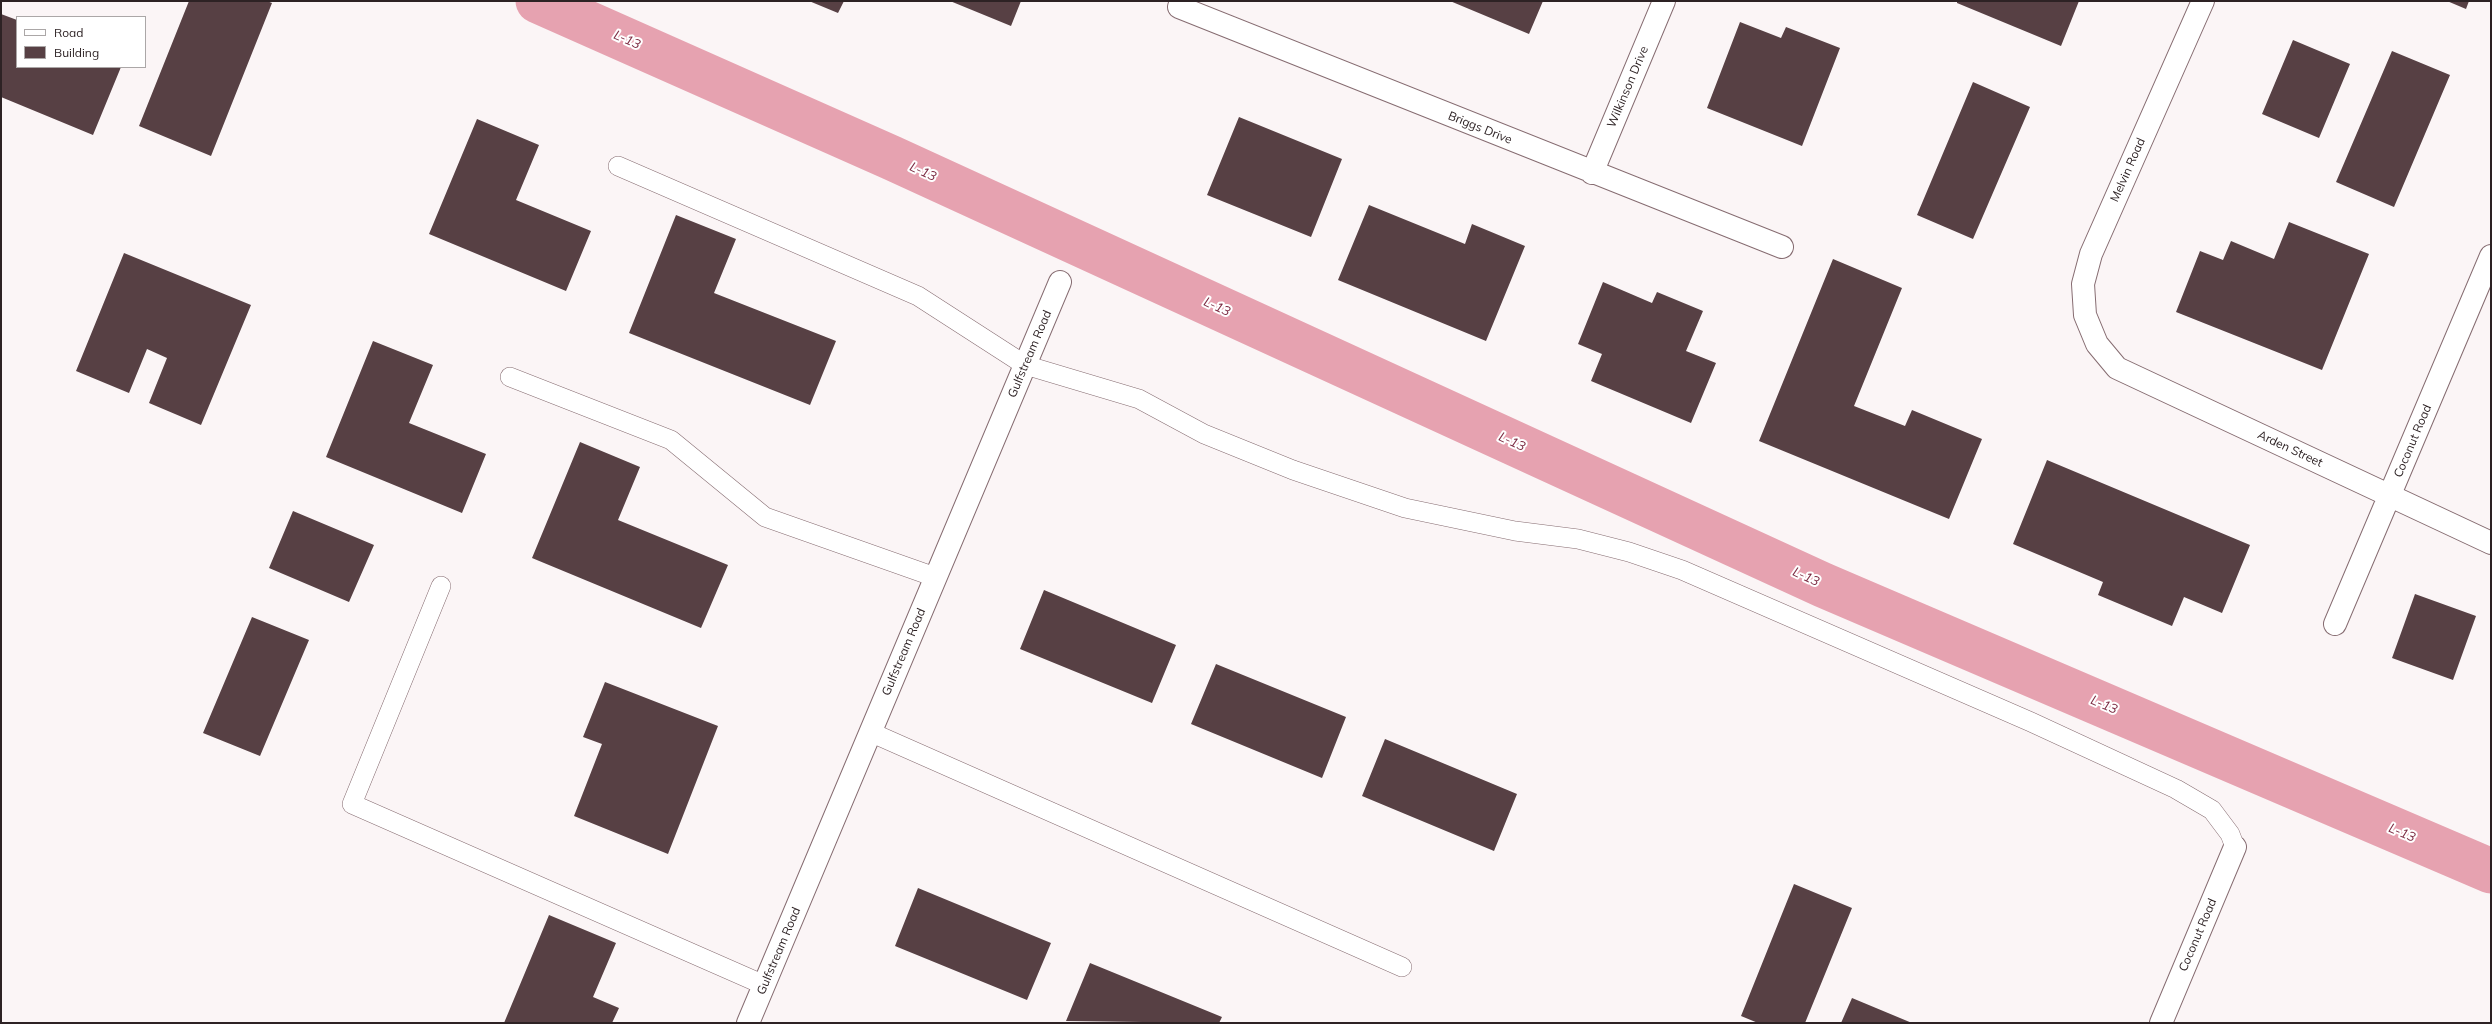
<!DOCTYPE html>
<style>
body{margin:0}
#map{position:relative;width:2492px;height:1024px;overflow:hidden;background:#fbf5f6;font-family:Mulish,sans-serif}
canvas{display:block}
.frame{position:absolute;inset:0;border:2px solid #2d2224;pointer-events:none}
.legend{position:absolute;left:16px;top:16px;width:130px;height:52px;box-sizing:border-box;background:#fff;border:1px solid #aba7a7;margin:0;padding:5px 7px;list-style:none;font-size:12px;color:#2d2224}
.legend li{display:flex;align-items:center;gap:8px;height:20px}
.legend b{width:20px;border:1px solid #aba7a7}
</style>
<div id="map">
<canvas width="2492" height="1024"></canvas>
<div class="frame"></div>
<ul class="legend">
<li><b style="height:5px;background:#fff"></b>Road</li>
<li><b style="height:11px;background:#574044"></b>Building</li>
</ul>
</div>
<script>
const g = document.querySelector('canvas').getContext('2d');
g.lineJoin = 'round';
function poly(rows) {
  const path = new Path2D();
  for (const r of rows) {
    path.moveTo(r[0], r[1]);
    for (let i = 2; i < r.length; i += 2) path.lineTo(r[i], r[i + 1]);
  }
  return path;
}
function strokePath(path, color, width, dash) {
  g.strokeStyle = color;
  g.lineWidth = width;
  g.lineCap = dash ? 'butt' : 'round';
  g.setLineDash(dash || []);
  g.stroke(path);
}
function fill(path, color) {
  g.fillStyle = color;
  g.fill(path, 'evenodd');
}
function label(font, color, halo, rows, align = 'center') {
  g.font = font + ' Mulish,sans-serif';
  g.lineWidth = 4;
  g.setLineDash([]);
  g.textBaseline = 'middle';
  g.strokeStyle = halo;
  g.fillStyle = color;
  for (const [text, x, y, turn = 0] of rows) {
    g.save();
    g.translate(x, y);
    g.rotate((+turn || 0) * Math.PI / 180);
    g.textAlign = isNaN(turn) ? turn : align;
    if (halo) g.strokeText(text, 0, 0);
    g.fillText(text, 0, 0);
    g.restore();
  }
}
const canal = poly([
 [538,1,892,158,1823,585,2491,871]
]);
const building = poly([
 [189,1,267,1,272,3,211,156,139,126],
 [809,1,844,1,838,13],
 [950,1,1021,1,1011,26],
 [1450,1,1543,1,1529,34],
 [1957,1,2079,1,2061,46,1957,3],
 [2447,1,2469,1,2466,9],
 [1,14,17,20,17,67,121,67,93,135,1,97],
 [1740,22,1781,38,1786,27,1840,48,1802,146,1707,108],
 [2293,40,2350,64,2319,138,2262,114],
 [2392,51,2450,75,2394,207,2336,182],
 [1973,82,2030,107,1973,239,1917,215],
 [1239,117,1342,159,1311,237,1207,195],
 [477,119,539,145,516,200,591,231,566,291,429,234],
 [1369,205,1465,244,1472,224,1525,246,1486,341,1338,280],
 [676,215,736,239,714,293,836,341,810,405,629,333],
 [2289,222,2369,254,2322,370,2176,312,2200,251,2223,260,2231,241,2274,259],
 [124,253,251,305,201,425,149,403,167,358,147,349,129,393,76,371],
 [1833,259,1902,288,1854,406,1905,426,1912,410,1982,439,1949,519,1759,441],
 [1603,282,1652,303,1657,292,1703,311,1686,351,1716,363,1691,423,1591,381,1602,354,1578,344],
 [373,341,433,365,409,423,486,454,462,513,326,457],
 [580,442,640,467,618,520,728,565,701,628,532,558],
 [2047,460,2250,545,2222,613,2184,597,2172,626,2098,595,2103,582,2013,544],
 [293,511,374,545,349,602,269,568],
 [1044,590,1176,645,1152,703,1020,649],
 [2415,594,2476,616,2453,680,2392,658],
 [252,617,309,640,260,756,203,733],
 [1216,664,1346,717,1322,778,1191,724],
 [605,682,718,726,668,854,574,816,602,744,583,737],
 [1385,739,1517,794,1494,851,1362,796],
 [1794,884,1852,908,1805,1023,1758,1023,1741,1016],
 [918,888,1051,943,1027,1000,895,946],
 [549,915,616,943,593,997,619,1008,612,1023,504,1023],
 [1090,963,1222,1017,1219,1023,1066,1021],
 [1852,998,1912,1023,1841,1023]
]);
const service = poly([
 [618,166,918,296,1025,365,1139,399,1204,434,1293,470,1405,508,1515,531,1578,539,1629,552,1682,570,2031,722,2176,789,2212,810,2230,834,2235,847],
 [510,377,671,440,765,517,935,577],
 [441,586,352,804,764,985],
 [870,732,1402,967]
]);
const minor = poly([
 [1181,1,1179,7,1782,247],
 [2203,1,2091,254,2083,284,2085,315,2097,344,2117,368,2491,543],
 [1592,173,1664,1],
 [2335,624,2491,256],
 [748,1023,1060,282],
 [2161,1023,2235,847]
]);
const streetNames = [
 ["Wilkinson Drive",1628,87,-67],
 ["Briggs Drive",1480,128,22],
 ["Melvin Road",2128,170,-66],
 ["Gulfstream Road",1030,354,-67],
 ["Coconut Road",2413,441,-67],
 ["Arden Street",2290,449,25],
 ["Gulfstream Road",904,652,-67],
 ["Coconut Road",2198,935,-67],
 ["Gulfstream Road",779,951,-67]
];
const waterNames = [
 ["L-13",627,40,24],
 ["L-13",923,172,25],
 ["L-13",1217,307,25],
 ["L-13",1512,442,25],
 ["L-13",1806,577,25],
 ["L-13",2104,705,23],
 ["L-13",2402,833,23]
];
strokePath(canal, '#e6a2b0', 45);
fill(building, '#574044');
strokePath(service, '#866c71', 20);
strokePath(minor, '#866c71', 24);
strokePath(service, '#fff', 19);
strokePath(minor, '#fff', 22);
label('12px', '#2d2224', '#fff', streetNames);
label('italic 13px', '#7d2d44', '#fff', waterNames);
</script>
